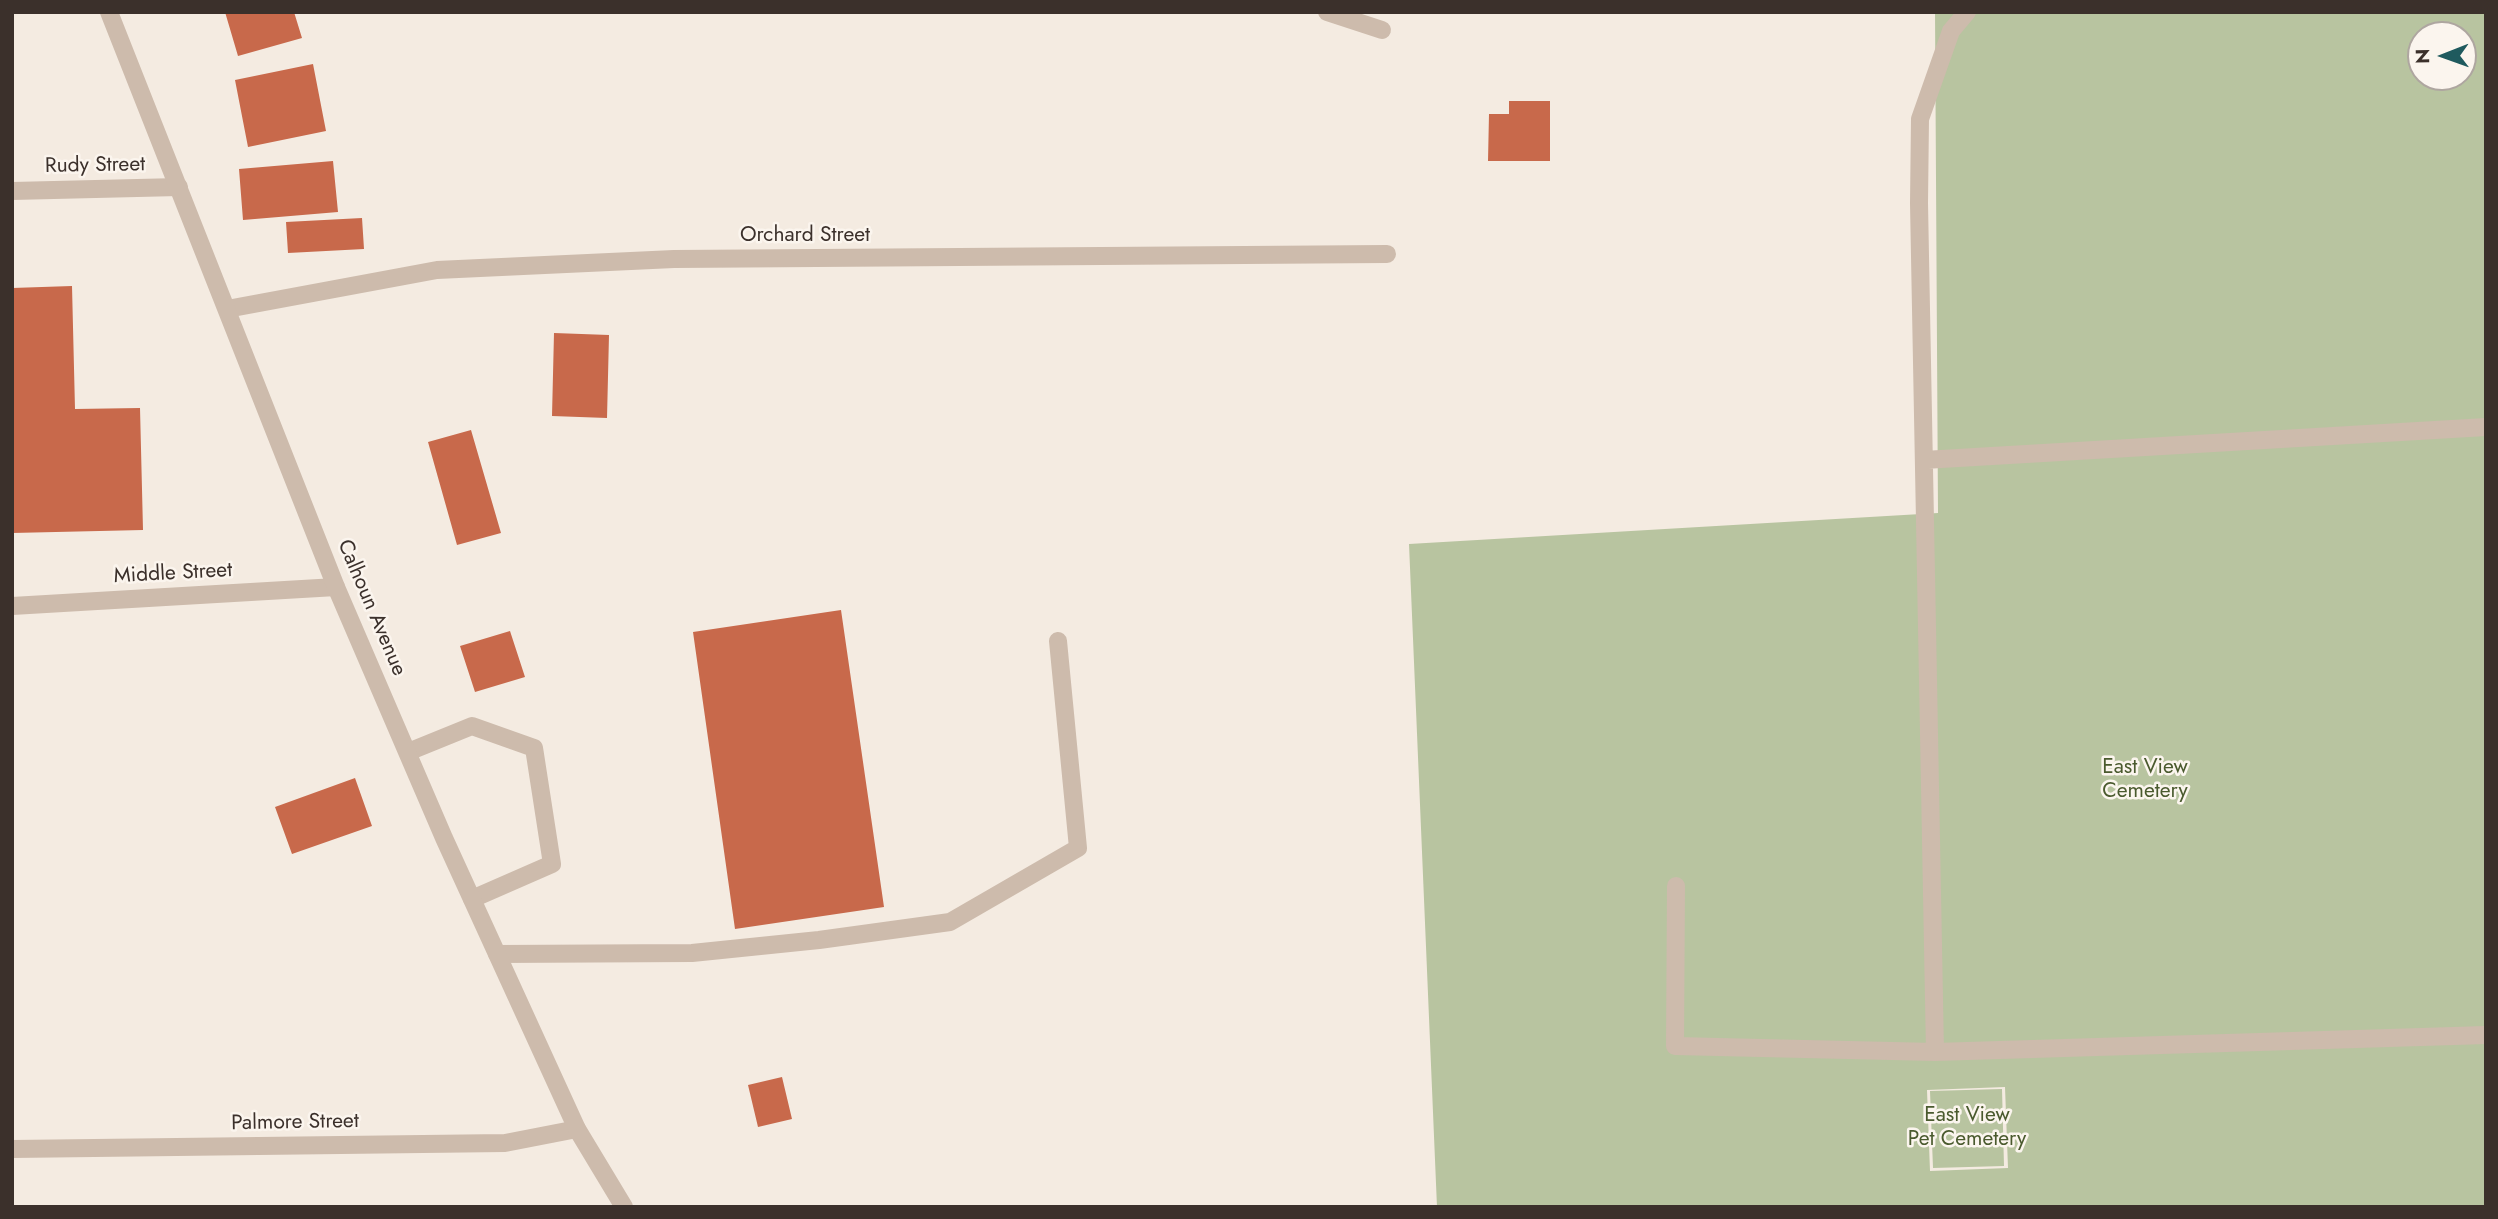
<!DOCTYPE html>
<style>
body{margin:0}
#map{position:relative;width:2498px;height:1219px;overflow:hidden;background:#f4ebe1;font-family:Jost,sans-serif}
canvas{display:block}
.frame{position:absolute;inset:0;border:14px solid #3b302b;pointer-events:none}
.north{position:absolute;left:2407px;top:21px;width:70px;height:70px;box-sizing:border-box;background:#fbf5ee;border:2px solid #aea6a0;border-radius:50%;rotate:269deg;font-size:19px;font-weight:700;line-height:28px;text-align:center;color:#3b302b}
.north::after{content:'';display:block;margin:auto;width:24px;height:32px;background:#1f5a5e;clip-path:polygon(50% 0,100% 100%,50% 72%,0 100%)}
</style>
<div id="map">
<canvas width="2498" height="1219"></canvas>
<div class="frame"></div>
<div class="north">N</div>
</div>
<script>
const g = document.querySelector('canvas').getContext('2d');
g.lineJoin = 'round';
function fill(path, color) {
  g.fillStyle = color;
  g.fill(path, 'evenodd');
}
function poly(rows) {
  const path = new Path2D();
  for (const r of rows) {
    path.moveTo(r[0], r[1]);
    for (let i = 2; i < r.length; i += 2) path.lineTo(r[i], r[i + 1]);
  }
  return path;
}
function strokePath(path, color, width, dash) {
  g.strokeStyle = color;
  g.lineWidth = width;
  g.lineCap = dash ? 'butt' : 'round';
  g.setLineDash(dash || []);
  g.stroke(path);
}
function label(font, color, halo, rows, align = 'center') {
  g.font = font + ' Jost,sans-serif';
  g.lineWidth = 5;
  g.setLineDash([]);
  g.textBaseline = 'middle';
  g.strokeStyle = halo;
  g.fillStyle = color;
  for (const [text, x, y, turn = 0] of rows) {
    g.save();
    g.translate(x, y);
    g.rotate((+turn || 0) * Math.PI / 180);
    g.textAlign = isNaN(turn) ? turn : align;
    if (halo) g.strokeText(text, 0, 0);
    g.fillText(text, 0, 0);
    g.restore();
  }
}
const green = poly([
 [1935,12,2486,12,2486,1207,1437,1207,1409,544,1938,513],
 [2421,35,2463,35,2463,77,2421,77],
 [2005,1087,2008,1168,1930,1171,1927,1090],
 [2002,1089,2004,1166,1933,1168,1930,1091]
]);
const building = poly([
 [225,12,294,12,302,38,238,56],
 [313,64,326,131,248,147,235,80],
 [1509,101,1550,101,1550,161,1488,161,1489,114,1509,114],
 [333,161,338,212,243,220,239,169],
 [362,218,364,249,288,253,286,222],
 [72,286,75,409,140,408,143,530,12,533,12,288],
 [554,333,609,335,607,418,552,416],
 [471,430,501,533,457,545,428,442],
 [841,610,884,907,735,929,693,632],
 [510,631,525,677,475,692,460,646],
 [355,778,372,826,292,854,275,807],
 [782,1077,792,1119,758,1127,748,1085]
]);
const service = poly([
 [1924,460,2486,427],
 [408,752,472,726,534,748,552,864,472,899],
 [1676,886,1675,1046,1935,1052,2486,1035],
 [497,954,692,953,819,940,950,922,1078,848,1058,641],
 [1935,1052,1919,203,1920,119,1951,31,1967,12]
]);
const minor = poly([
 [1327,12,1382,30],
 [12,191,179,187],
 [227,309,437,270,674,259,1387,254],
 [12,606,336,587],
 [12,1149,505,1143,577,1129]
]);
const tertiary = poly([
 [109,12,336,587,444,838,577,1129,624,1207]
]);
const streetNames = [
 ["Rudy Street",95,166,-1],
 ["Orchard Street",805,236],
 ["Middle Street",173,574,-3],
 ["Calhoun Avenue",371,608,67],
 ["Palmore Street",295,1123,-1]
];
const parkNames = [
 ["East View",2145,768],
 ["Cemetery",2145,792],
 ["East View",1967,1116],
 ["Pet Cemetery",1967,1140]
];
fill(green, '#b8c4a0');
fill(building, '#c8694b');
strokePath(service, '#cdbbac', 18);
strokePath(minor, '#cdbbac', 18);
strokePath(tertiary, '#cdbbac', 18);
label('21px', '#3b302b', '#fbf5ee', streetNames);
label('21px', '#4a5a2e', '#fbf5ee', parkNames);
</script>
